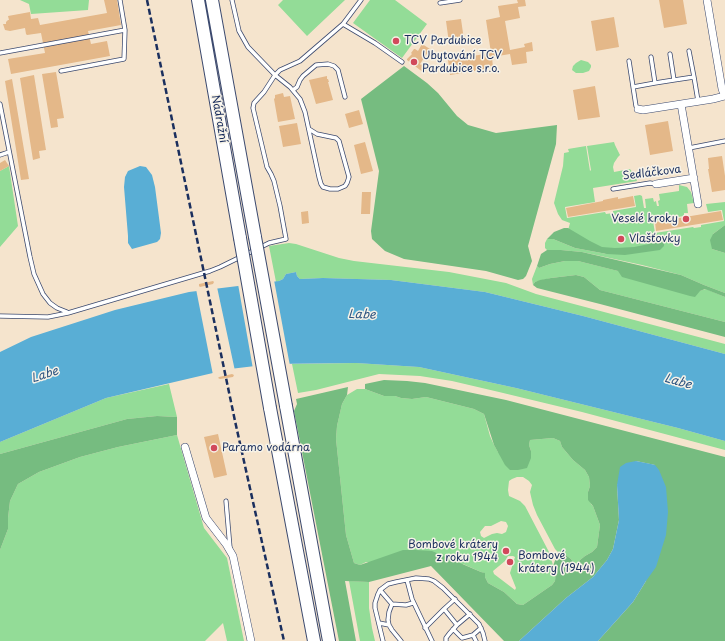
<!DOCTYPE html>
<meta charset="utf-8">
<style>
body{margin:0}
canvas{display:block;background:#f5e4cd}
</style>
<canvas width="725" height="641"></canvas>
<script>
const g = document.querySelector('canvas').getContext('2d');
g.lineJoin = 'round';
function fill(path, color) {
  g.fillStyle = color;
  g.fill(path, 'evenodd');
}
function poly(rows) {
  const path = new Path2D();
  for (const r of rows) {
    path.moveTo(r[0], r[1]);
    for (let i = 2; i < r.length; i += 2) path.lineTo(r[i], r[i + 1]);
  }
  return path;
}
function strokePath(path, color, width, dash) {
  g.strokeStyle = color;
  g.lineWidth = width;
  g.lineCap = dash ? 'butt' : 'round';
  g.setLineDash(dash || []);
  g.stroke(path);
}
function label(font, color, halo, rows, align = 'center') {
  g.font = font + ' "Playpen Sans",sans-serif';
  g.lineWidth = 3;
  g.setLineDash([]);
  g.textBaseline = 'middle';
  g.strokeStyle = halo;
  g.fillStyle = color;
  for (const [text, x, y, turn = 0] of rows) {
    g.save();
    g.translate(x, y);
    g.rotate((+turn || 0) * Math.PI / 180);
    g.textAlign = isNaN(turn) ? turn : align;
    if (halo) g.strokeText(text, 0, 0);
    g.fillText(text, 0, 0);
    g.restore();
  }
}
const green = poly([
 [20,0,89,0,88,10,31,14,29,4],
 [283,0,345,0,307,36,278,5],
 [370,0,395,0,427,24,402,58,353,23],
 [581,60,588,62,591,65,591,67,589,71,583,73,576,73,572,70,573,66,576,63],
 [614,142,615,145,620,155,618,157,614,163,613,167,614,172,630,169,636,178,637,181,593,188,595,202,565,207,567,218,605,212,606,214,613,213,613,211,636,207,634,196,640,195,642,196,644,208,646,208,645,199,653,198,654,202,656,201,657,206,659,206,658,201,660,200,659,194,679,191,679,185,687,187,691,192,694,203,687,204,688,213,684,213,684,216,653,221,655,233,693,227,694,228,701,227,701,225,724,221,722,210,708,212,706,204,725,202,725,225,713,234,712,249,725,253,725,293,704,285,681,275,642,265,582,252,561,250,547,250,545,248,545,243,547,239,553,239,575,248,607,254,566,238,570,223,562,220,558,214,554,203,563,166,564,153,569,152,568,149,586,146,590,171,591,170,587,146],
 [9,166,18,226,0,247,0,171],
 [289,243,296,244,339,258,354,261,449,272,506,283,536,294,725,344,725,354,583,316,485,292,391,280,323,278,300,279,297,276,296,272,286,274,283,279,279,281,276,282,269,246],
 [565,261,578,261,699,291,706,289,725,297,725,322,600,290,584,277,576,275,551,278,535,282,533,285,532,279,537,266,539,268,550,264],
 [356,363,419,367,516,388,678,428,725,441,725,450,582,412,499,392,452,381,420,376,379,374,316,390,298,393,292,364],
 [169,384,177,417,157,416,127,419,0,454,0,442,106,398],
 [357,389,365,389,384,396,395,396,401,398,412,399,426,397,474,409,484,414,490,436,494,445,498,452,531,451,529,445,530,440,553,438,560,441,562,447,573,460,585,470,589,477,590,486,588,492,591,504,593,506,600,525,597,547,592,552,585,556,580,560,578,564,574,564,571,559,563,553,558,552,555,549,537,515,533,505,530,492,532,485,529,481,523,477,517,477,512,479,509,481,508,490,509,496,520,501,525,506,549,552,556,575,555,581,552,585,523,605,517,604,504,592,488,583,485,577,484,573,481,572,463,564,366,562,360,565,354,563,346,535,336,439,337,426,342,404,347,395],
 [501,521,506,522,508,526,506,532,502,534,497,533,492,534,484,538,481,536,480,532,485,526,491,526],
 [508,556,513,556,515,557,510,573,516,588,515,590,494,574,493,571,505,561],
 [177,435,204,528,227,558,244,641,227,641,223,623,205,641,0,641,0,550,8,529,8,518,10,501,18,484,39,472,80,457,118,447],
 [349,581,369,582,369,608,372,628,375,641,360,641]
]);
const forest = poly([
 [404,66,427,83,438,93,457,116,468,125,496,133,557,125,556,144,528,246,532,261,526,276,523,279,518,280,486,271,404,259,385,251,372,239,371,231,379,171,361,99],
 [725,225,725,253,712,249,710,240,713,234],
 [564,228,568,228,590,241,602,247,615,248,634,247,664,241,664,246,660,250,625,255,607,254,575,248,553,239,547,239,554,232],
 [547,250,561,250,582,252,681,275,704,285,725,293,725,297,705,289,700,291,695,297,690,296,622,277,618,271,578,261,565,261,550,264,539,268,537,266,541,254],
 [576,275,584,277,600,290,725,322,725,337,600,304,537,288,533,285,535,282,540,280,551,278],
 [384,380,407,381,425,383,506,400,725,457,725,641,598,641,633,602,646,581,655,465,636,461,617,485,619,520,613,549,607,560,593,577,566,598,519,641,504,641,431,566,369,582,345,581,356,641,339,641,294,411,297,404,296,399,348,387,347,395,342,404,337,426,336,439,346,535,354,563,360,565,403,550,415,550,432,551,481,572,485,573,485,577,488,583,504,592,517,604,523,605,552,585,555,581,556,571,553,566,558,552,563,553,571,559,574,564,578,564,580,560,585,556,592,552,597,547,600,525,593,506,588,500,588,492,590,486,589,477,585,470,573,460,562,447,560,441,553,438,530,440,529,445,531,451,531,458,527,468,518,470,510,470,505,465,494,445,484,414,474,409,426,397,412,399,401,398,395,396,384,396,365,389,365,384],
 [157,416,177,417,177,435,118,447,80,457,39,472,18,484,10,501,8,518,8,529,0,550,0,454,127,419]
]);
const water = poly([
 [140,166,146,167,152,175,155,187,161,233,160,239,157,242,132,249,128,243,128,236,124,187,125,177,128,171],
 [296,272,297,276,300,279,323,278,391,280,485,292,583,316,725,354,725,441,678,428,516,388,419,367,356,363,272,364,230,369,106,398,0,442,0,352,31,337,115,310,189,292,279,281,283,279,286,274],
 [636,461,651,464,655,465,659,470,666,487,668,512,666,535,656,567,646,581,633,602,598,641,519,641,566,598,593,577,607,560,613,549,619,520,617,485,620,467,626,463]
]);
const pier = poly([
 [274,280,290,366,272,366,253,369,238,284],
 [217,287,235,371,213,375,196,289]
]);
const building = poly([
 [104,0,117,0,121,25,88,31,91,44,107,41,110,56,11,74,8,59,45,53,41,33,27,35,26,34,25,28,10,31,5,30,3,24,6,24,6,22,8,20,9,20,8,16,30,12,31,19,38,18,40,25,107,13],
 [517,0,525,0,526,6,518,7,520,18,505,21,510,50,525,47,524,44,532,42,533,51,526,52,527,63,512,65,510,54,492,57,493,68,450,75,448,60,491,53,486,20,500,17,498,6,518,3],
 [659,0,683,0,687,24,664,28],
 [614,17,619,47,596,51,591,21],
 [461,19,464,40,449,43,446,21],
 [422,44,430,49,420,64,421,65,423,63,428,67,424,73,407,60,407,59,412,54,411,53,414,49,415,49,418,51],
 [56,72,64,118,57,119,58,127,51,128,42,74],
 [34,75,46,150,39,151,40,158,33,160,20,78],
 [327,76,327,79,328,79,329,82,328,82,333,100,316,104,309,80],
 [12,79,29,179,21,180,5,81],
 [595,86,600,117,578,120,573,90],
 [283,93,284,97,290,96,295,119,278,122,274,99,275,98,275,95],
 [359,110,363,124,349,128,345,114],
 [668,121,673,151,650,155,645,125],
 [297,123,301,144,283,147,279,126],
 [365,142,373,171,361,174,354,145],
 [722,156,725,176,725,190,712,192,708,169,709,169,708,158],
 [5,160,9,166,0,171,0,163],
 [362,192,371,192,370,214,361,214],
 [633,196,635,206,568,217,566,208,603,201,603,200,618,197,618,199],
 [308,211,309,223,302,224,301,212],
 [721,211,723,220,656,231,655,222],
 [213,281,214,282,213,284,200,287,199,286,199,284],
 [232,374,234,375,233,377,220,379,218,378,219,377],
 [218,434,227,475,214,478,204,437]
]);
const lane = poly([
 [232,0,239,31,248,47,275,75,290,87,300,99,305,112,319,177,321,184,323,187,330,189,338,189,345,186,347,183,349,177,339,141,336,138,317,134,309,129],
 [440,3,460,0],
 [343,24,361,0],
 [689,51,694,77],
 [0,53,125,30],
 [629,61,636,106,638,109],
 [61,71,124,59,125,30,120,0],
 [674,80,694,77,698,101],
 [655,83,674,80,670,54],
 [633,87,655,83,651,57],
 [293,90,297,87,300,80,303,76,316,65,328,64,334,66,338,70,345,97],
 [0,104,30,257,34,274,43,294,50,303,57,308,67,312],
 [689,148,725,141],
 [0,155,9,152],
 [613,189,650,183,656,184],
 [0,316,48,317,68,313,210,271,220,267,269,243,286,239,280,206,274,181,271,174,267,167,253,108,254,103,264,92,275,75,280,70,300,61,343,24,375,43,402,62],
 [226,501,230,548],
 [407,580,412,599,432,641],
 [380,590,392,604,389,612,388,620,389,625,392,630,401,641],
 [455,599,444,609,457,625],
 [392,604,406,605,413,603],
 [379,623,389,625],
 [425,628,444,609],
 [453,629,462,638,473,635,481,628],
 [473,635,476,641],
 [383,641,375,608,375,603,378,594,380,590,388,584,396,582,416,578,429,579,434,581,443,588,479,624,483,633,485,641],
 [446,641,446,638,449,634,457,625,470,614]
]);
const street = poly([
 [707,0,722,89,725,96],
 [681,104,698,204],
 [638,109,643,110,713,99,725,96],
 [656,184,694,178],
 [185,447,206,518,226,544,233,556,251,641]
]);
const primary = poly([
 [198,0,240,238],
 [212,0,255,237],
 [286,406,329,641],
 [270,408,314,641]
]);
const rail = poly([
 [147,0,235,421,284,641]
]);
const primaryBridge = poly([
 [255,237,286,406],
 [240,238,270,408]
]);
const markers = [
 [396,41,4,"#d1495b"],
 [414,62,4,"#d1495b"],
 [686,219,4,"#d1495b"],
 [621,239,4,"#d1495b"],
 [214,448,4,"#d1495b"],
 [506,551,4,"#d1495b"],
 [510,562,4,"#d1495b"]
];
const poiNames = [
 ["TCV Pardubice",404,41],
 ["Ubytování TCV",422,56],
 ["Pardubice s.r.o.",422,69],
 ["Veselé kroky",678,219,"right"],
 ["Vlašťovky",629,239],
 ["Paramo vodárna",222,448],
 ["Bombové krátery",498,545,"right"],
 ["z roku 1944",498,558,"right"],
 ["Bombové",518,556],
 ["krátery (1944)",518,569]
];
const streetNames = [
 ["Nádražní",219,119,80],
 ["Sedláčkova",652,173,-7]
];
const waterNames = [
 ["Labe",362,315,1],
 ["Labe",45,375,-18],
 ["Labe",678,382,15]
];
fill(green, '#93dc97');
fill(forest, '#76bc80');
fill(water, '#59aed5');
fill(pier, '#f5e4cd');
fill(building, '#e4b889');
strokePath(lane, '#3c4a6f', 5);
strokePath(street, '#3c4a6f', 8);
strokePath(primary, '#3c4a6f', 14);
strokePath(lane, '#fff', 3.5);
strokePath(street, '#fff', 7);
strokePath(primary, '#fff', 12);
strokePath(rail, '#1b2f5e', 2.5, [6, 3]);
strokePath(primaryBridge, '#3c4a6f', 14, []);
strokePath(primaryBridge, '#fff', 12);
for (const [x, y, r, color] of markers) {
  const dot = new Path2D();
  dot.arc(x, y, r, 0, 2 * Math.PI);
  g.fillStyle = color;
  g.fill(dot);
  strokePath(dot, '#f7f3e8', 1.5);
}
label('11px', '#1b2f5e', '#f7f3e8', poiNames, 'left');
label('11px', '#1b2f5e', '#f7f3e8', streetNames);
label('italic 12px', '#2e5582', '#f7f3e8', waterNames);
</script>
